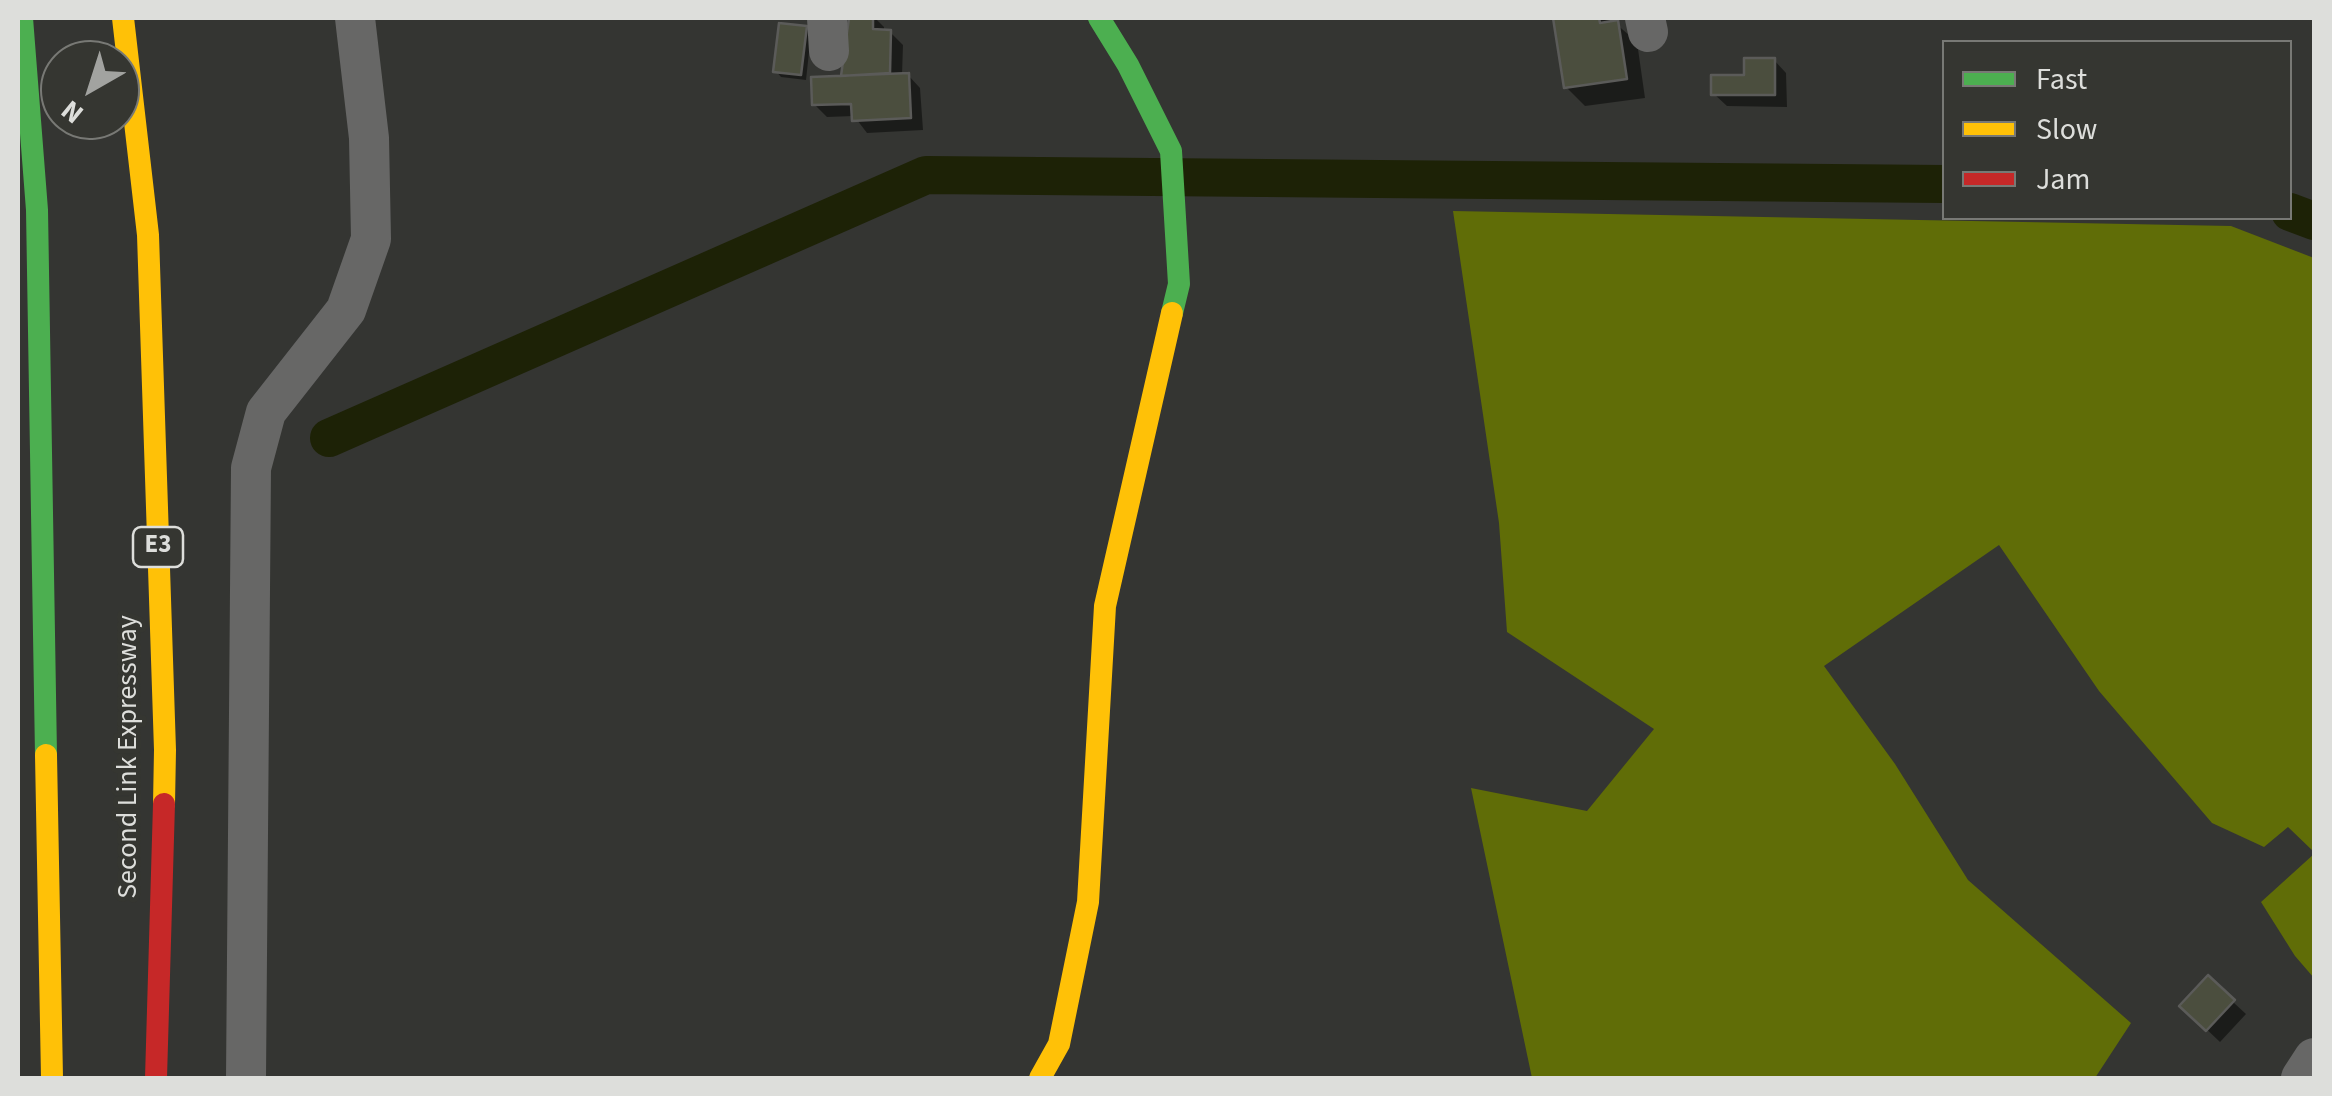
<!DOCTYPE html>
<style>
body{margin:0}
#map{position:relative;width:2332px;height:1096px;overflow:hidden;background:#343532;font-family:"Source Sans 3",sans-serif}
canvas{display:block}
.frame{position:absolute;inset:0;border:20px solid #dddedb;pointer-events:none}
.legend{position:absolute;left:1942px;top:40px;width:350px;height:180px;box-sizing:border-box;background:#353631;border:2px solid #787975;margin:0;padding:12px 18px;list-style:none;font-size:30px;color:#dddedb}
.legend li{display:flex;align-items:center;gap:20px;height:50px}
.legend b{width:50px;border:2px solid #787975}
.north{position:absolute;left:40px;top:40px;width:100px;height:100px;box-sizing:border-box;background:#353631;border:2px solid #787975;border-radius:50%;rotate:219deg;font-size:28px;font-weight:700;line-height:40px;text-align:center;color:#dddedb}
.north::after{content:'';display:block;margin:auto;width:35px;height:45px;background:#a2a3a0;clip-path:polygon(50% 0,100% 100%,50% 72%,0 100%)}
</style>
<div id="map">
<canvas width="2332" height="1096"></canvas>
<div class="frame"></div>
<ul class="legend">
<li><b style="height:12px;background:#4caf50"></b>Fast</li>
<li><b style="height:12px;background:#ffc107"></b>Slow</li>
<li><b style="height:12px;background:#c62828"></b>Jam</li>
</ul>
<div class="north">N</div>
</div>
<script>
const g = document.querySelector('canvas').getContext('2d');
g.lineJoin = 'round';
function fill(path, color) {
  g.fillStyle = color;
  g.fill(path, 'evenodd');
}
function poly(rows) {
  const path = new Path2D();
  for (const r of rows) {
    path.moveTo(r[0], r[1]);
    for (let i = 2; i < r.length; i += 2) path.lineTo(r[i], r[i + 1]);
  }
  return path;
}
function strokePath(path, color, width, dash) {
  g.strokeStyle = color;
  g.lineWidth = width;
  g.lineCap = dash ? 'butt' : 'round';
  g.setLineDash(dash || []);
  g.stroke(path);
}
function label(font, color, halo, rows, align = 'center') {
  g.font = font + ' "Source Sans 3",sans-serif';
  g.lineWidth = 10;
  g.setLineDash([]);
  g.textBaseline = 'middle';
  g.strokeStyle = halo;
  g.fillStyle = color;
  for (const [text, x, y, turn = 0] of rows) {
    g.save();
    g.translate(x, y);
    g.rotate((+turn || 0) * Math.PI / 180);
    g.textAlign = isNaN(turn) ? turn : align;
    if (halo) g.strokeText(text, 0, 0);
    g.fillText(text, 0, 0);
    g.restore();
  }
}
const forest = poly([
 [1453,211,2231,226,2314,258,2314,852,2288,827,2264,847,2212,823,2099,691,1999,545,1824,666,1895,764,1968,880,2131,1023,2095,1078,1532,1078,1471,788,1587,811,1654,729,1507,632,1499,523],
 [2314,854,2314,978,2295,956,2261,902]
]);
const shadow = poly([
 [851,18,875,18,884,27,884,32,890,32,903,45,902,75,908,75,920,88,923,130,867,133,854,116,827,117,814,104,843,78],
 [1555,18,1614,18,1615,23,1637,42,1645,98,1585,106,1566,87],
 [806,28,811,34,806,80,781,77,776,71],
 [1774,60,1786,73,1787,107,1727,106,1714,94],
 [2208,979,2246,1014,2220,1042,2182,1006]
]);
const canal = poly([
 [2290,212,2314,221],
 [329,438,926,175,1944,184]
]);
const building = poly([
 [849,18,873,18,873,29,891,30,890,73,841,76,849,18],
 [1553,18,1599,18,1600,23,1618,20,1627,79,1564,88,1553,18],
 [779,23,807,26,801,75,773,72,779,23],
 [1744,58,1775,58,1775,95,1711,95,1711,75,1744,75,1744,58],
 [909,73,911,118,852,121,851,104,812,105,811,77,909,73],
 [2208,975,2235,1000,2206,1031,2179,1006,2208,975]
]);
const street = poly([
 [827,18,829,51],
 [1645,18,1648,32],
 [246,1078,251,468,266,412,346,310,371,239,369,138,355,18],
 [2301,1078,2314,1058]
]);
const fast = poly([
 [22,18,37,210,46,755],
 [1099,18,1128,65,1171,151,1179,284,1172,313]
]);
const slow = poly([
 [123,18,148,235,165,750,164,804],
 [46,755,52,1078],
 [1040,1078,1059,1044,1088,902,1105,606,1172,313]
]);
const jam = poly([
 [156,1078,164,804]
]);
const shields = [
 [158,547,50]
];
const shieldNames = [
 ["E3",158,547]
];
const streetNames = [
 ["Second Link Expressway",130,757,-90]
];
fill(forest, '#606d07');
fill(shadow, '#0007');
strokePath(canal, '#1d2206', 38);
fill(building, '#4b4e3e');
strokePath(building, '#5b5b59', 2.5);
strokePath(street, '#676766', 40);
strokePath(fast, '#4caf50', 22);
strokePath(slow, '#ffc107', 22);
strokePath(jam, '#c62828', 22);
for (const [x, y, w] of shields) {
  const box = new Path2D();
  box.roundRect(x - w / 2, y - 20, w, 40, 8);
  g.fillStyle = '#353631';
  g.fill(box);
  strokePath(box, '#dddedb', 2.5);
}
label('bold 25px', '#dddedb', null, shieldNames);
label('28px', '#dddedb', '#353631', streetNames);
</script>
